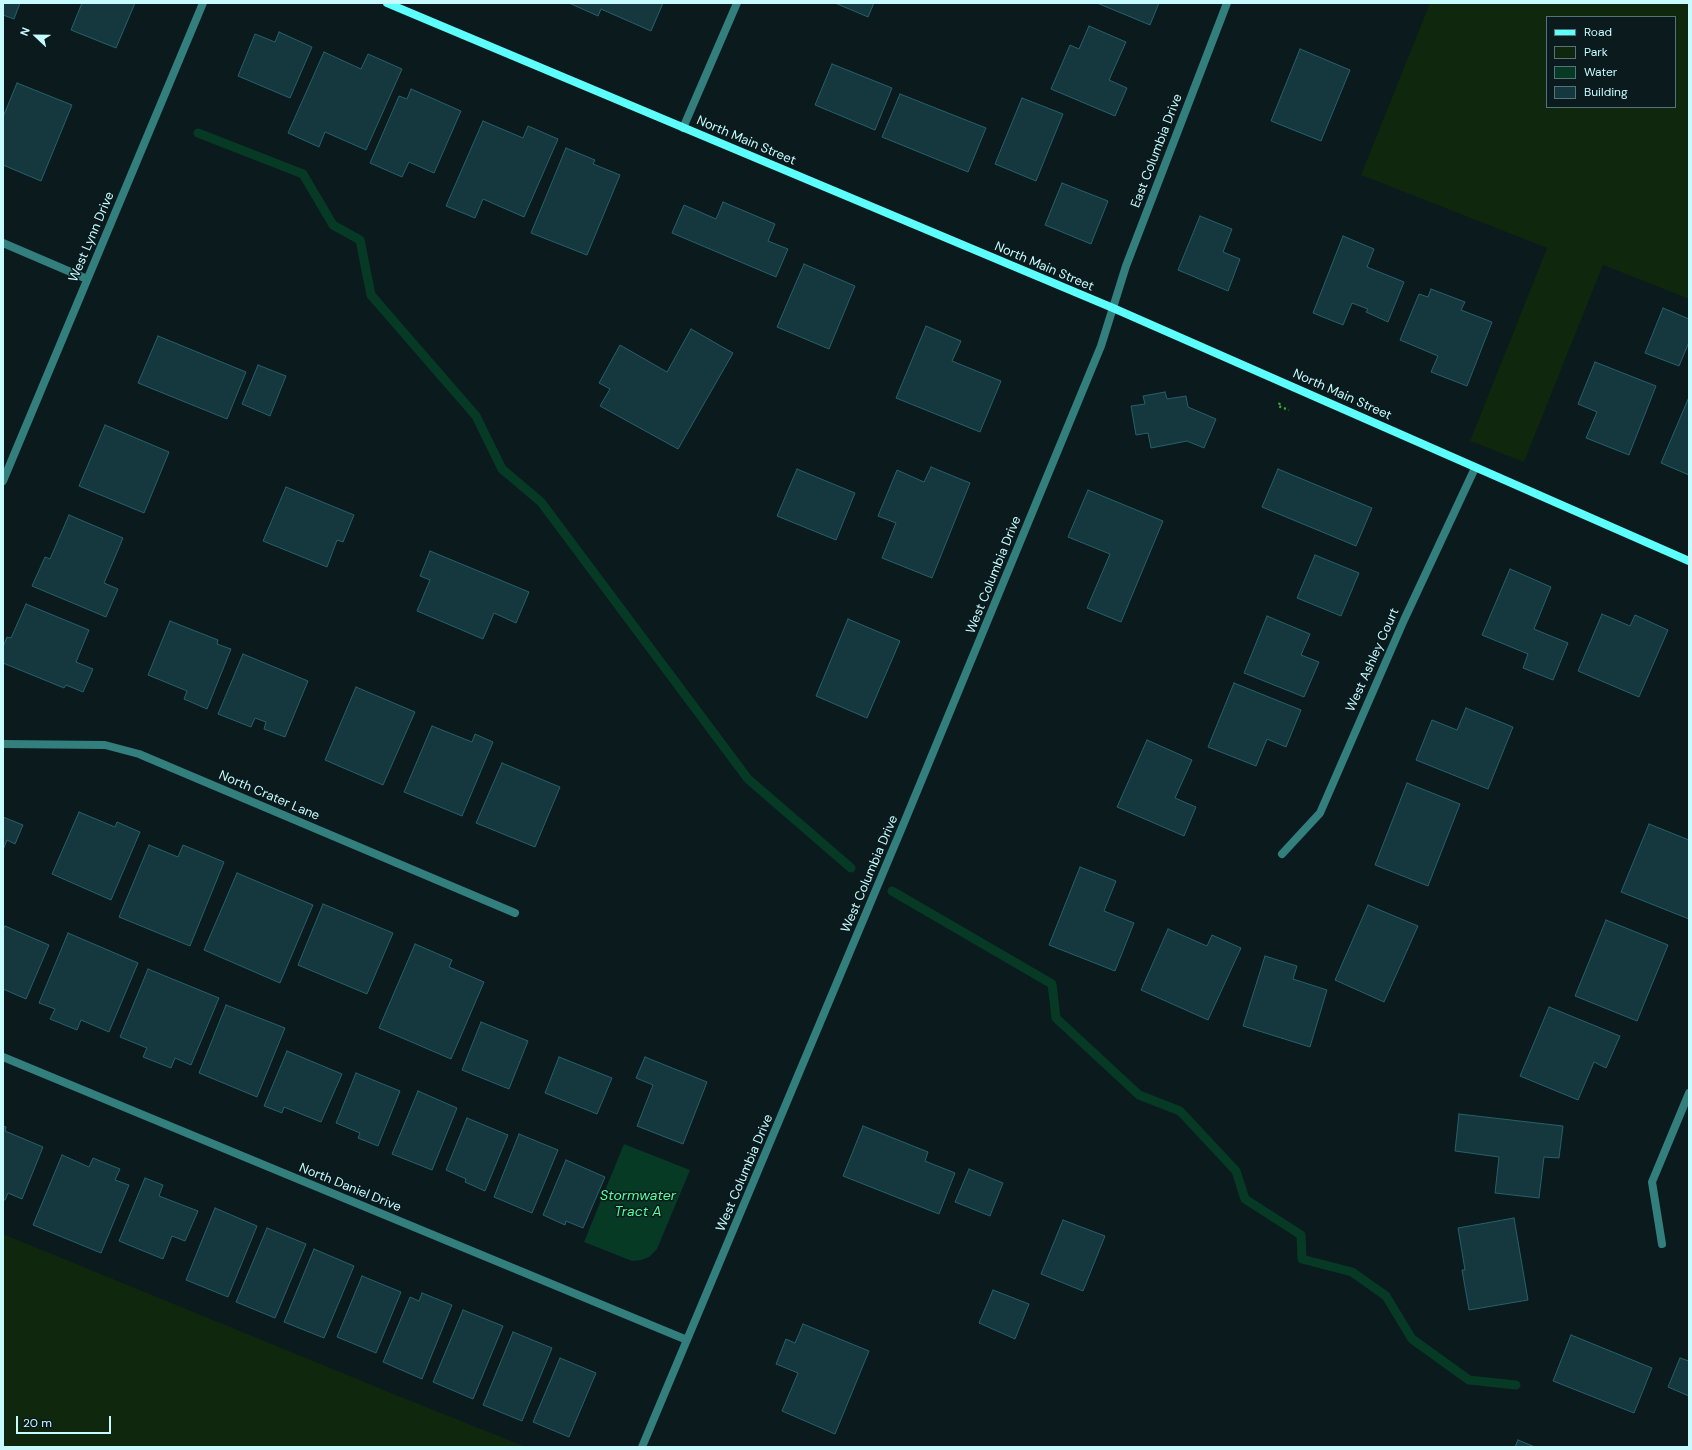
<!DOCTYPE html>
<style>
body{margin:0}
#map{position:relative;width:1692px;height:1450px;overflow:hidden;background:#0a1a1d;font-family:"DM Sans",sans-serif}
canvas{display:block}
.frame{position:absolute;inset:0;border:4px solid #c6fbff;pointer-events:none}
.legend{position:absolute;left:1546px;top:16px;width:130px;height:92px;box-sizing:border-box;background:#0a1a1d;border:1px solid #557477;margin:0;padding:5px 7px;list-style:none;font-size:12px;color:#c6fbff}
.legend li{display:flex;align-items:center;gap:8px;height:20px}
.legend b{width:20px;border:1px solid #557477}
.north{position:absolute;left:16px;top:16px;width:40px;height:40px;-webkit-text-stroke:3px #0a1a1d;paint-order:stroke;rotate:292deg;font-size:11px;font-weight:700;line-height:16px;text-align:center;color:#c6fbff}
.north::after{content:'';display:block;margin:auto;width:14px;height:18px;background:#c6fbff;clip-path:polygon(50% 0,100% 100%,50% 72%,0 100%)}
.scale{position:absolute;left:16px;top:1416px;width:95px;height:18px;box-sizing:border-box;border:2px solid #c6fbff;border-top:0;padding-left:5px;font-size:12px;line-height:14px;white-space:nowrap;color:#c6fbff;-webkit-text-stroke:3px #0a1a1d;paint-order:stroke}
</style>
<div id="map">
<canvas width="1692" height="1450"></canvas>
<div class="frame"></div>
<ul class="legend">
<li><b style="height:5px;background:#5dfffc"></b>Road</li>
<li><b style="height:11px;background:#0f270d"></b>Park</li>
<li><b style="height:11px;background:#063a25"></b>Water</li>
<li><b style="height:11px;background:#15383f"></b>Building</li>
</ul>
<div class="north">N</div>
<div class="scale">20 m</div>
</div>
<script>
const g = document.querySelector('canvas').getContext('2d');
g.lineJoin = 'round';
function fill(path, color) {
  g.fillStyle = color;
  g.fill(path, 'evenodd');
}
function poly(rows) {
  const path = new Path2D();
  for (const r of rows) {
    path.moveTo(r[0], r[1]);
    for (let i = 2; i < r.length; i += 2) path.lineTo(r[i], r[i + 1]);
  }
  return path;
}
function strokePath(path, color, width, dash) {
  g.strokeStyle = color;
  g.lineWidth = width;
  g.lineCap = dash ? 'butt' : 'round';
  g.setLineDash(dash || []);
  g.stroke(path);
}
function label(font, color, halo, rows, align = 'center') {
  g.font = font + ' "DM Sans",sans-serif';
  g.lineWidth = 3;
  g.setLineDash([]);
  g.textBaseline = 'middle';
  g.strokeStyle = halo;
  g.fillStyle = color;
  for (const [text, x, y, turn = 0] of rows) {
    g.save();
    g.translate(x, y);
    g.rotate((+turn || 0) * Math.PI / 180);
    g.textAlign = isNaN(turn) ? turn : align;
    if (halo) g.strokeText(text, 0, 0);
    g.fillText(text, 0, 0);
    g.restore();
  }
}
const green = poly([
 [1430,3,1689,3,1689,299,1603,265,1524,462,1470,441,1547,248,1361,175],
 [1547,17,1675,17,1675,107,1547,107],
 [3,1234,406,1399,526,1447,3,1447]
]);
const water = poly([
 [624,1144,690,1170,657,1249,649,1257,641,1260,632,1261,584,1242]
]);
const stream = poly([
 [198,133,303,174,333,225,360,240,371,295,476,416,502,469,541,502,748,779,851,868],
 [892,891,1052,984,1056,1018,1139,1095,1180,1111,1236,1171,1245,1199,1301,1235,1302,1259,1352,1272,1386,1296,1412,1339,1469,1380,1516,1385]
]);
const building = poly([
 [3,3,20,3,14,19,3,15,3,3],
 [82,3,135,3,116,48,71,30,82,3],
 [569,3,663,3,651,31,601,9,598,16,569,3],
 [835,3,874,3,868,17,835,3],
 [1097,3,1159,3,1150,25,1097,3],
 [1089,26,1126,42,1109,80,1127,88,1115,116,1051,89,1070,45,1079,49,1089,26],
 [279,32,312,47,290,98,238,76,255,34,275,42,279,32],
 [1300,49,1350,70,1321,141,1271,121,1300,49],
 [324,52,361,69,368,54,402,69,366,150,325,132,319,147,288,133,324,52],
 [832,64,892,88,875,130,815,105,832,64],
 [17,83,72,105,41,181,3,165,3,117,17,83],
 [411,89,461,111,434,173,409,162,402,177,370,163,399,96,407,99,411,89],
 [900,94,986,128,968,172,882,137,900,94],
 [1022,98,1063,114,1036,181,995,164,1022,98],
 [483,121,523,138,528,126,558,139,524,217,483,199,475,218,446,206,483,121],
 [566,148,595,160,593,164,620,175,587,255,531,233,566,148],
 [1062,183,1108,201,1091,244,1045,225,1062,183],
 [723,202,775,224,768,241,788,249,776,277,672,233,684,205,716,219,723,202],
 [1200,216,1232,229,1223,252,1240,259,1228,291,1178,270,1200,216],
 [1343,236,1374,249,1367,267,1404,282,1388,322,1366,312,1368,309,1352,303,1343,325,1313,313,1343,236],
 [804,264,855,286,829,349,777,327,804,264],
 [1431,289,1465,302,1461,310,1492,322,1467,386,1431,372,1438,356,1400,340,1419,294,1428,297,1431,289],
 [1663,308,1689,319,1689,342,1679,366,1645,353,1663,308],
 [926,326,961,341,952,361,1001,381,980,432,896,398,926,326],
 [691,329,733,353,678,449,600,406,610,389,599,383,620,345,667,372,691,329],
 [158,336,246,372,227,419,138,383,158,336],
 [1595,362,1656,386,1629,455,1586,438,1597,412,1578,404,1595,362],
 [258,365,286,376,270,416,242,404,258,365],
 [1165,392,1167,399,1186,396,1188,407,1216,419,1204,448,1187,441,1151,448,1148,433,1136,435,1131,406,1145,404,1143,396,1165,392],
 [1689,397,1689,475,1661,463,1689,397],
 [105,425,169,452,144,513,79,486,105,425],
 [931,467,970,483,932,578,882,558,896,523,878,516,897,470,924,482,931,467],
 [797,469,855,493,836,540,777,516,797,469],
 [1278,469,1372,508,1356,546,1262,507,1278,469],
 [286,487,354,515,343,542,337,540,327,567,263,541,286,487],
 [1088,490,1163,521,1121,622,1087,608,1110,554,1068,537,1088,490],
 [69,515,123,538,104,583,118,589,106,617,32,586,45,557,50,559,69,515],
 [430,551,529,592,516,623,494,613,483,639,417,611,430,580,420,576,430,551],
 [1315,555,1359,573,1341,616,1297,598,1315,555],
 [1510,569,1551,587,1534,629,1568,643,1553,680,1523,668,1528,654,1482,635,1510,569],
 [26,604,89,630,76,662,93,669,83,692,66,685,64,688,3,663,3,647,7,637,11,638,26,604],
 [1602,614,1630,626,1635,615,1668,630,1639,697,1578,671,1602,614],
 [1267,616,1310,634,1301,655,1319,662,1304,697,1244,673,1267,616],
 [848,619,900,641,867,718,816,696,848,619],
 [170,621,218,640,217,644,231,649,207,709,184,699,187,691,148,675,170,621],
 [243,654,308,681,285,737,264,729,266,722,255,718,251,727,218,714,243,654],
 [1234,683,1301,710,1286,747,1267,739,1256,766,1208,747,1234,683],
 [356,687,415,712,383,785,325,760,356,687],
 [1466,708,1513,727,1488,789,1416,760,1432,720,1457,730,1466,708],
 [432,726,472,742,475,734,493,742,462,816,404,792,432,726],
 [1147,740,1192,760,1175,798,1196,807,1184,836,1117,807,1147,740],
 [502,763,560,787,535,847,476,823,502,763],
 [1407,783,1460,804,1428,886,1375,865,1407,783],
 [79,812,115,827,117,822,140,832,111,900,52,874,79,812],
 [3,817,23,825,15,844,7,840,3,850,3,817],
 [1649,824,1689,840,1689,919,1621,892,1649,824],
 [149,845,178,857,183,845,224,862,190,946,119,917,149,845],
 [1080,867,1116,881,1104,911,1134,923,1115,971,1049,945,1080,867],
 [237,873,313,905,280,983,204,950,237,873],
 [323,904,393,933,367,994,298,965,323,904],
 [1368,905,1418,926,1384,1002,1335,980,1368,905],
 [1606,920,1668,945,1637,1021,1575,996,1606,920],
 [5,926,49,945,26,999,3,989,3,931,5,926],
 [1168,929,1207,946,1212,935,1241,948,1208,1020,1141,990,1168,929],
 [68,933,138,963,109,1032,81,1020,77,1030,50,1019,55,1009,39,1003,68,933],
 [415,944,452,960,449,967,484,982,451,1059,379,1028,415,944],
 [1265,956,1297,966,1293,979,1327,990,1310,1047,1243,1026,1265,956],
 [148,969,219,998,191,1065,175,1058,171,1068,143,1057,147,1048,120,1037,148,969],
 [226,1005,285,1028,257,1097,199,1073,226,1005],
 [1549,1007,1620,1036,1606,1068,1594,1062,1578,1100,1520,1076,1549,1007],
 [481,1022,528,1041,509,1089,462,1070,481,1022],
 [287,1051,342,1074,321,1122,284,1107,282,1113,264,1106,287,1051],
 [559,1057,612,1078,597,1114,545,1093,559,1057],
 [645,1057,707,1082,683,1144,637,1126,653,1085,636,1078,645,1057],
 [356,1073,400,1091,378,1146,358,1138,360,1133,336,1123,356,1073],
 [418,1091,457,1108,432,1170,392,1154,418,1091],
 [1459,1114,1563,1126,1559,1158,1544,1157,1539,1198,1495,1193,1499,1157,1455,1151,1459,1114],
 [467,1118,508,1135,485,1191,465,1182,466,1179,446,1170,467,1118],
 [3,1126,6,1127,5,1131,43,1147,22,1199,8,1193,5,1200,3,1200,3,1126],
 [863,1126,928,1152,925,1161,955,1173,939,1214,843,1176,863,1126],
 [519,1134,558,1150,532,1213,494,1197,519,1134],
 [62,1155,89,1167,93,1158,120,1169,115,1180,129,1185,101,1253,33,1225,62,1155],
 [566,1160,605,1177,583,1228,566,1221,565,1225,543,1215,566,1160],
 [969,1169,1003,1183,990,1216,955,1202,969,1169],
 [145,1178,163,1185,159,1196,198,1211,185,1241,172,1236,163,1259,119,1241,145,1178],
 [215,1208,257,1226,228,1297,186,1280,215,1208],
 [1514,1218,1528,1300,1469,1310,1462,1270,1465,1270,1458,1228,1514,1218],
 [1063,1220,1105,1236,1083,1291,1041,1274,1063,1220],
 [267,1228,306,1244,275,1318,236,1302,267,1228],
 [314,1249,354,1266,324,1338,284,1322,314,1249],
 [362,1276,401,1292,376,1353,337,1337,362,1276],
 [993,1290,1029,1304,1015,1339,979,1323,993,1290],
 [422,1293,452,1305,422,1379,383,1362,410,1297,419,1301,422,1293],
 [463,1310,503,1326,473,1399,433,1382,463,1310],
 [803,1324,869,1351,835,1434,782,1411,798,1373,776,1364,786,1339,795,1343,803,1324],
 [513,1332,552,1348,522,1421,483,1405,513,1332],
 [1571,1335,1652,1368,1634,1413,1553,1381,1571,1335],
 [560,1358,596,1373,569,1437,533,1422,560,1358],
 [1680,1358,1689,1361,1689,1396,1668,1387,1680,1358],
 [1518,1440,1535,1447,1515,1447,1518,1440]
]);
const path = poly([
 [1280,403,1278,406,1289,410]
]);
const street = poly([
 [683,128,737,3],
 [3,243,87,279],
 [3,481,203,3],
 [3,744,105,745,139,754,515,913],
 [1282,854,1320,813,1404,620,1475,468],
 [3,1057,687,1340],
 [1662,1244,1652,1182,1689,1093],
 [642,1447,906,818,1101,346,1126,266,1227,3]
]);
const secondary = poly([
 [387,3,1113,308,1689,561]
]);
const streetNames = [
 ["North Main Street",746,141,23],
 ["East Columbia Drive",1157,151,-69],
 ["West Lynn Drive",92,237,-67],
 ["North Main Street",1044,267,23],
 ["North Main Street",1342,395,24],
 ["West Columbia Drive",994,575,-68],
 ["West Ashley Court",1373,660,-66],
 ["North Crater Lane",269,796,23],
 ["West Columbia Drive",870,874,-67],
 ["West Columbia Drive",745,1173,-67],
 ["North Daniel Drive",350,1188,22]
];
const waterNames = [
 ["Stormwater",638,1196],
 ["Tract A",638,1212]
];
fill(green, '#0f270d');
fill(water, '#063a25');
strokePath(stream, '#063a25', 9);
fill(building, '#15383f');
strokePath(building, '#26616c', 1);
strokePath(path, '#34b326', 2.5, [2, 3]);
strokePath(street, '#327f7e', 8);
strokePath(secondary, '#5dfffc', 8);
label('13px', '#c6fbff', '#0a1a1d', streetNames);
label('italic 14px', '#54ff9c', '#0a1a1d', waterNames);
</script>
